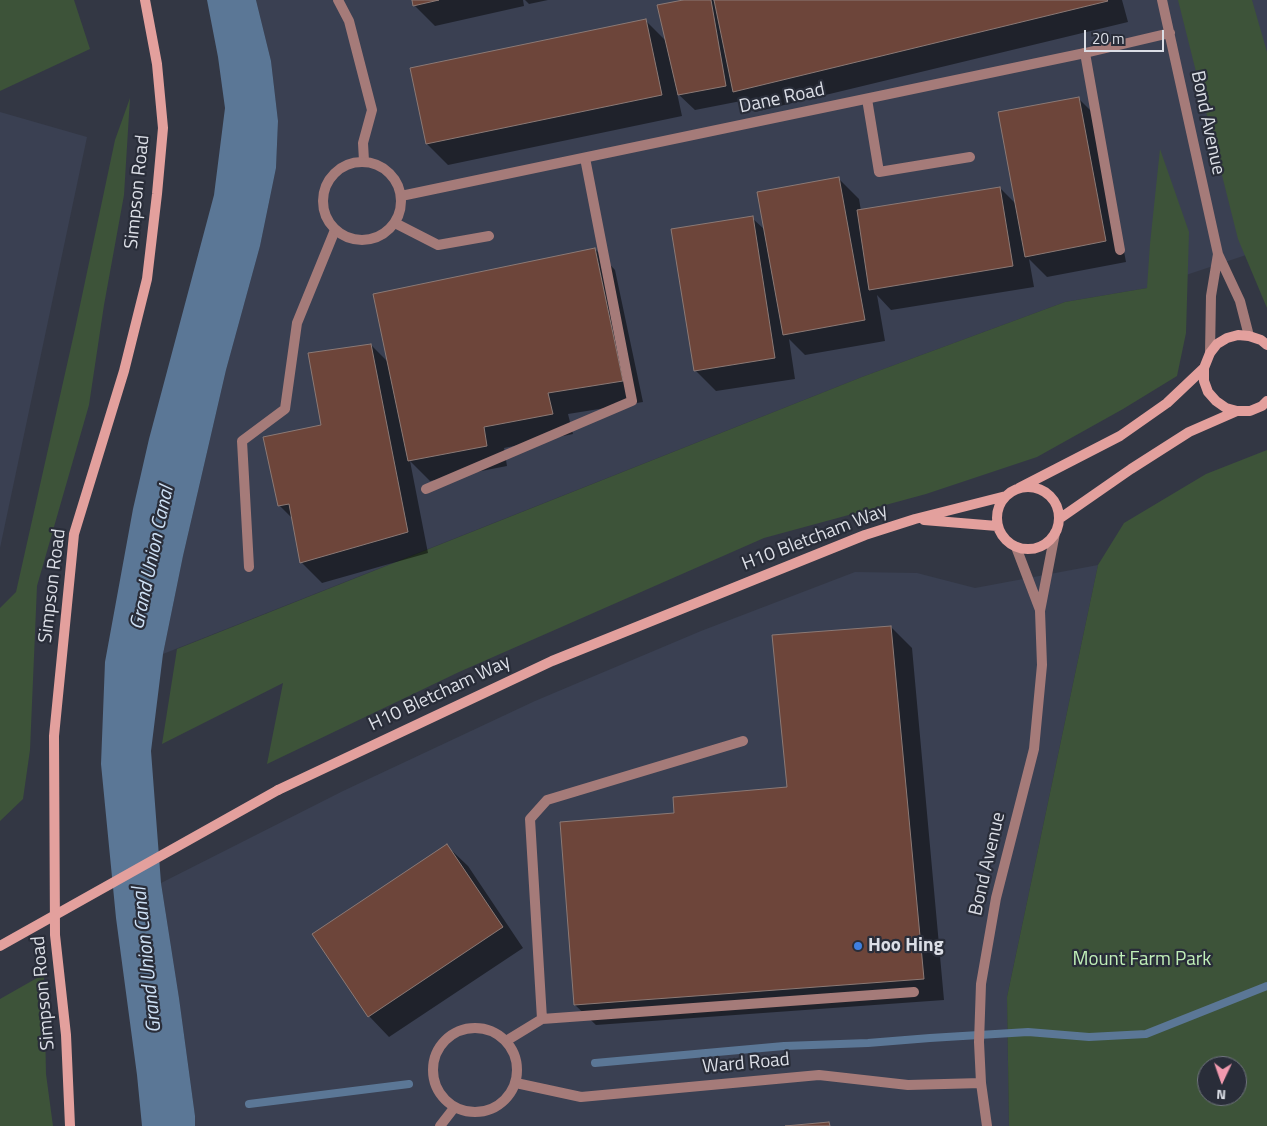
<!DOCTYPE html>
<style>
body{margin:0}
#map{position:relative;width:1267px;height:1126px;overflow:hidden;background:#333744;font-family:"Titillium Web",sans-serif}
canvas{display:block}
.north{position:absolute;left:1197px;top:1056px;width:50px;height:50px;box-sizing:border-box;background:#292d39;border:1px solid #70747e;border-radius:50%;rotate:183deg;font-size:14px;font-weight:700;line-height:20px;text-align:center;color:#dbdee6}
.north::after{content:'';display:block;margin:auto;width:18px;height:22px;background:#f29aaf;clip-path:polygon(50% 0,100% 100%,50% 72%,0 100%)}
.scale{position:absolute;left:1084px;top:30px;width:80px;height:22px;box-sizing:border-box;border:2px solid #dbdee6;border-top:0;padding-left:6px;font-size:15px;line-height:18px;white-space:nowrap;color:#dbdee6;-webkit-text-stroke:4px #292d39;paint-order:stroke}
</style>
<div id="map">
<canvas width="1267" height="1126"></canvas>
<div class="north">N</div>
<div class="scale">20 m</div>
</div>
<script>
const g = document.querySelector('canvas').getContext('2d');
g.lineJoin = 'round';
function fill(path, color) {
  g.fillStyle = color;
  g.fill(path, 'evenodd');
}
function poly(rows) {
  const path = new Path2D();
  for (const r of rows) {
    if (r.length === 3) {
      path.moveTo(r[0] + r[2], r[1]);
      path.arc(r[0], r[1], r[2], 0, 2 * Math.PI);
      continue;
    }
    path.moveTo(r[0], r[1]);
    for (let i = 2; i < r.length; i += 2) path.lineTo(r[i], r[i + 1]);
  }
  return path;
}
function strokePath(path, color, width, dash) {
  g.strokeStyle = color;
  g.lineWidth = width;
  g.lineCap = dash ? 'butt' : 'round';
  g.setLineDash(dash || []);
  g.stroke(path);
}
function label(font, color, halo, rows, align = 'center') {
  g.font = font + ' "Titillium Web",sans-serif';
  g.lineWidth = 4.5;
  g.setLineDash([]);
  g.textBaseline = 'middle';
  g.strokeStyle = halo;
  g.fillStyle = color;
  for (const [text, x, y, turn = 0] of rows) {
    g.save();
    g.translate(x, y);
    g.rotate((+turn || 0) * Math.PI / 180);
    g.textAlign = isNaN(turn) ? turn : align;
    if (halo) g.strokeText(text, 0, 0);
    g.fillText(text, 0, 0);
    g.restore();
  }
}
const built = poly([
 [256,0,1267,0,1267,248,1147,288,1065,302,862,377,163,654,183,556,226,370,260,246,276,168,278,121,271,61],
 [0,112,87,137,0,548],
 [1098,565,1007,997,1009,1126,195,1126,195,1116,179,998,161,883,343,791,535,701,701,631,855,572,917,573,975,588]
]);
const green = poly([
 [0,0,74,0,90,49,0,91],
 [1178,0,1252,0,1267,52,1267,308,1238,239],
 [130,98,124,195,104,305,89,405,37,586,30,750,23,799,0,821,0,608,16,592,75,329,115,140],
 [1160,149,1189,232,1186,333,1177,376,1123,409,1037,457,926,494,764,538,459,672,267,764,283,683,162,744,177,649,862,377,1065,302,1147,288,1150,244],
 [1267,450,1267,1126,1009,1126,1007,997,1098,565,1124,523,1206,474],
 [1207,1066,1237,1066,1237,1096,1207,1096],
 [44,974,46,1074,53,1126,0,1126,0,999]
]);
const water = poly([
 [207,0,256,0,271,61,278,121,276,168,260,246,226,370,183,556,163,654,151,751,161,883,179,998,195,1116,195,1126,142,1126,137,1075,116,918,101,764,105,662,133,509,149,439,214,195,225,108,218,57]
]);
const shadow = poly([
 [413,0,523,0,524,6,435,26,414,5],
 [525,0,548,0,529,4],
 [690,0,713,0,716,3,715,0,1122,0,1128,22,755,112,741,97,741,101,695,110,677,93,682,116,448,165,427,144,411,69,646,21,667,42],
 [1079,99,1099,119,1126,262,1047,277,1029,259,1034,287,891,310,877,295,885,341,805,355,789,339,795,379,716,391,695,370,752,218,765,230,839,179,859,199,861,211,1000,188,1017,205],
 [595,249,615,270,643,402,568,414,573,434,504,448,507,466,430,481,410,461,428,553,322,583,301,562,293,519,279,505,371,345,389,363],
 [891,627,912,648,944,1000,596,1025,575,1005,675,814,788,788],
 [447,846,468,866,523,948,389,1037,369,1016]
]);
const stream = poly([
 [595,1063,784,1046,868,1043,930,1038,1028,1032,1089,1037,1146,1034,1267,986],
 [249,1104,409,1084]
]);
const building = poly([
 [412,0,439,0,413,6,412,0],
 [683,0,711,0,726,86,678,95,657,5,683,0],
 [714,0,1107,0,1108,1,733,92,714,0],
 [646,19,662,95,426,144,410,68,646,19],
 [1079,97,1106,241,1025,257,998,112,1079,97],
 [839,177,865,320,783,335,757,192,839,177],
 [1000,187,1013,266,869,290,857,210,1000,187],
 [753,216,775,358,694,371,671,229,753,216],
 [595,248,623,381,548,393,553,414,484,427,487,446,408,461,373,294,595,248],
 [371,344,408,532,300,563,289,504,278,506,263,437,321,425,308,353,371,344],
 [891,626,924,979,574,1005,560,822,674,813,673,797,787,787,772,635,891,626],
 [447,844,503,927,368,1017,312,934,447,844],
 [829,1122,830,1126,785,1126,829,1122]
]);
const lane = poly([
 [338,0,349,21,372,110,363,143,364,161],
 [1085,53,1120,250],
 [867,99,879,172,970,157],
 [395,223,438,245,489,236],
 [426,489,632,401,585,158],
 [249,567,242,441,285,409,297,323,335,230],
 [542,1019,530,819,547,800,743,741],
 [506,1041,542,1019,914,992],
 [440,1126,454,1108]
]);
const street = poly([
 [1162,0,1218,254],
 [362,201,39],
 [401,196,1085,53,1170,33],
 [1210,353,1211,296,1218,254,1240,301,1249,336],
 [1016,547,1040,610],
 [475,1070,42],
 [516,1083,581,1097,819,1075,908,1085,981,1083],
 [987,1126,981,1083,979,1042,981,984,996,898,1034,749,1042,665,1040,611,1055,533]
]);
const secondary = poly([
 [1267,345,1261,340,1249,336,1238,335,1227,338,1217,344,1210,353,1204,368,1204,381,1208,392,1216,401,1226,408,1237,411,1250,411,1262,406,1267,401],
 [1028,518,31],
 [1019,488,1120,436,1167,403,1204,368],
 [1059,519,1131,469,1189,432,1237,411],
 [924,520,997,526],
 [278,790,552,661,865,535,915,519,1006,496],
 [70,1126,66,1035,55,935,54,736,74,534,124,371,147,279,157,194,163,128,157,64,145,0]
]);
const secondaryBridge = poly([
 [0,946,278,790]
]);
const markers = [
 [858,946,5,"#3f7fe0"]
];
const streetNames = [
 ["Dane Road",782,99,-12],
 ["Bond Avenue",1207,123,78],
 ["Simpson Road",138,192,-84],
 ["H10 Bletcham Way",815,538,-21],
 ["Simpson Road",53,586,-83],
 ["H10 Bletcham Way",440,694,-25],
 ["Bond Avenue",988,864,-77],
 ["Simpson Road",44,993,-95],
 ["Ward Road",746,1064,-5]
];
const poiNames = [
 ["Hoo Hing",868,946]
];
const parkNames = [
 ["Mount Farm Park",1142,960]
];
const waterNames = [
 ["Grand Union Canal",153,558,-78],
 ["Grand Union Canal",148,960,-96]
];
fill(built, '#3a4052');
fill(green, '#3d5339');
fill(water, '#5b7796');
fill(shadow, '#0007');
strokePath(stream, '#5b7796', 8);
fill(building, '#6d453a');
strokePath(building, '#8b7975', 1);
strokePath(lane, '#a57b79', 10);
strokePath(street, '#a57b79', 10);
strokePath(secondary, '#e3a09d', 10);
strokePath(secondaryBridge, '#e3a09d', 10);
for (const [x, y, r, color] of markers) {
  const dot = new Path2D();
  dot.arc(x, y, r, 0, 2 * Math.PI);
  g.fillStyle = color;
  g.fill(dot);
  strokePath(dot, '#292d39', 2);
}
label('19px', '#dbdee6', '#292d39', streetNames);
label('bold 19px', '#dbdee6', '#292d39', poiNames, 'left');
label('19px', '#c0efb8', '#292d39', parkNames);
label('italic 20px', '#cee1f6', '#292d39', waterNames);
</script>
